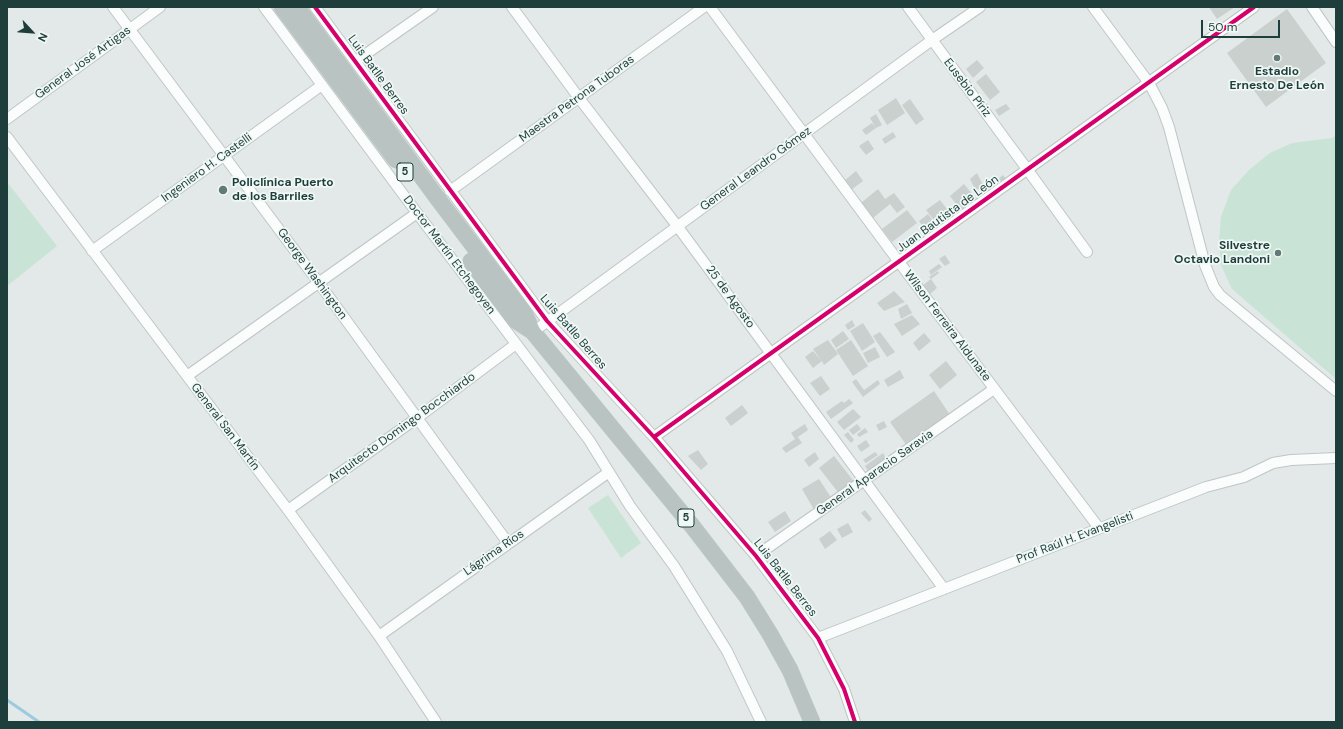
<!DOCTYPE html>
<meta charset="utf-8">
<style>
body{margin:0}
#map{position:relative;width:1343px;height:729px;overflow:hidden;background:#e2e9e8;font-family:"DM Sans",sans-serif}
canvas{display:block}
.frame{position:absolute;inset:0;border:8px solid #1e3e3b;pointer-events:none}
.north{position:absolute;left:12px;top:12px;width:40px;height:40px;-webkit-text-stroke:3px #f0f8f6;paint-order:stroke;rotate:116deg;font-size:11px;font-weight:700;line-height:16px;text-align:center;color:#1e3e3b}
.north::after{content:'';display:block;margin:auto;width:14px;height:18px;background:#1e3e3b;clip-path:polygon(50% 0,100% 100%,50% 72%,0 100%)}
.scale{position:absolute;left:1201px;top:20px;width:79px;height:18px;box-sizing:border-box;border:2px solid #1e3e3b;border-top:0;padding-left:5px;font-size:12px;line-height:14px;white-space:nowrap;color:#1e3e3b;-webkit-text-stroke:3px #f0f8f6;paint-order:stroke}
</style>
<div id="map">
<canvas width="1343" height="729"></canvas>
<div class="frame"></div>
<div class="north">N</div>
<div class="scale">50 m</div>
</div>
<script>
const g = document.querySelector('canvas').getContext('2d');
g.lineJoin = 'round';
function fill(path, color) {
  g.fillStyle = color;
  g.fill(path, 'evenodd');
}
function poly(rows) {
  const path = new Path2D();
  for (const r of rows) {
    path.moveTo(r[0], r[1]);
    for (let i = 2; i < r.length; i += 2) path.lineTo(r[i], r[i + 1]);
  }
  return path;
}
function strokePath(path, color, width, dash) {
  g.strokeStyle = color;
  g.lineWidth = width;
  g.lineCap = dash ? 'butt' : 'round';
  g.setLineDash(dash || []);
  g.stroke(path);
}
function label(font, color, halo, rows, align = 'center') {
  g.font = font + ' "DM Sans",sans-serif';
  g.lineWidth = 3.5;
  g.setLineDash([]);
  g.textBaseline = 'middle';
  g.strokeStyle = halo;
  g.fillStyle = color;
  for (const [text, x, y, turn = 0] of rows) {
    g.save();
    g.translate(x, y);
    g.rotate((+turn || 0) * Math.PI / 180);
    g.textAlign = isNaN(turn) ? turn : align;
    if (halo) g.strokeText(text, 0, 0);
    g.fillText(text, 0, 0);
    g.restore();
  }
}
const green = poly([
 [1336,135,1336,379,1232,289,1221,265,1219,242,1221,217,1231,190,1250,169,1270,153,1292,143,1332,138],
 [7,182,57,246,7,286],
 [608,495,641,543,621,558,588,508]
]);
const stream = poly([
 [7,700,39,722]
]);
const building = poly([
 [1209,7,1235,7,1217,19],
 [1287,9,1326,63,1266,107,1227,53],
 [977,60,984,68,973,78,966,69],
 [986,74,1000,92,990,100,976,82],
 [896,98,905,113,887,125,878,110],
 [910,99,924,119,916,125,902,105],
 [1006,104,1010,109,999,116,995,110],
 [876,114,882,125,876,128,870,118],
 [872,123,876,128,866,135,862,130],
 [893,132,896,137,885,144,882,139],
 [868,140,874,149,866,155,859,146],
 [856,171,863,181,851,190,844,181],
 [977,173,983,185,976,191,970,179],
 [1003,175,1008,181,994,191,990,186],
 [964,184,977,200,962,212,950,196],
 [878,189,885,199,894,193,905,207,897,213,890,204,873,218,861,203],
 [940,200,953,217,940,228,926,210],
 [907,210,917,223,892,242,882,229],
 [928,214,937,226,928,234,919,221],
 [945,255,950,263,945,266,939,259],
 [939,264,942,267,931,275,929,271],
 [938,271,939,273,931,279,937,288,929,295,922,286,931,279,929,277],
 [894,291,905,302,884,311,877,303],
 [907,304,912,313,901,319,898,309],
 [912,315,920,324,902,336,894,324],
 [852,320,855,326,848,330,845,325],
 [863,323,875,342,862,351,850,331],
 [843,331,849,339,836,348,831,340],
 [880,332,895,352,887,357,873,336],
 [924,333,931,341,919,351,913,343],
 [828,340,838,354,824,365,822,361,813,368,805,357,813,351,821,360,813,349],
 [851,340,868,366,853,376,836,350],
 [875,347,880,357,868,363,863,353],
 [946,361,957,375,940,389,929,375],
 [900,370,904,378,888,387,884,380],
 [821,376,830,389,820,396,810,383],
 [856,379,864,390,878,380,880,384,863,397,852,382],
 [934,391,950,415,907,446,890,422],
 [849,399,853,403,831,419,826,412,842,401,844,403],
 [742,405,748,413,731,426,725,418],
 [853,409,861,417,844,430,837,422],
 [884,421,887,427,879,431,876,425],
 [805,424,808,430,795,439,791,433],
 [857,424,861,429,853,435,849,430],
 [865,428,868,432,859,437,857,434],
 [848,432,854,440,851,443,844,435],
 [798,437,802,443,786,453,782,448],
 [866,440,870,446,861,452,857,446],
 [698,450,708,464,701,470,688,456],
 [815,452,819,459,809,467,804,460],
 [875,452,878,455,866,463,863,460],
 [883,453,886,458,868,471,865,466],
 [834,456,856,484,841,496,819,468],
 [819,479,832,499,816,513,802,489],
 [865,510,872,519,869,522,861,513],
 [785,511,791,521,775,532,768,522],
 [848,523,853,532,842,538,837,529],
 [830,531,837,540,825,549,819,539]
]);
const minor = poly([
 [113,7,319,283,508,543],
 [264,7,417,213,589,440,630,506,674,566,727,651,761,722],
 [315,7,547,321,654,437,756,556,818,638,844,689,855,722],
 [512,7,579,98,678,227,944,589],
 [710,7,899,262,1099,528],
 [908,7,1027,169,1087,252],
 [1093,7,1149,83,1162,108,1169,127,1205,265,1214,287,1220,295,1336,391],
 [1312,7,1336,42],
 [356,61,433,7],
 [7,119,160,7],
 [7,137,288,510,379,636,436,722],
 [450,191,704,7],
 [92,251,322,85],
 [533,332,932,40,980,7],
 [187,376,417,213],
 [654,437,1254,7],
 [288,510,417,418,516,344],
 [756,556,994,389],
 [379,636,609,472],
 [818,638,1206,487,1244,477,1273,463,1291,460,1336,458]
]);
const highway = poly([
 [282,7,396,160],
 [297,7,438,199,524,313,533,332,693,527,747,597,770,634,790,670,812,722],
 [471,261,515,320,532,331]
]);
const cycleway = poly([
 [315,7,547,321,654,437,756,556,818,638,844,689,855,722],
 [654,437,1254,7]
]);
const markers = [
 [1277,58,4,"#637a78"],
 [223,190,5,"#637a78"],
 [1278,253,4,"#637a78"]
];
const shields = [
 [405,172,16],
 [686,518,16]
];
const shieldNames = [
 ["5",405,172],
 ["5",686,518]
];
const streetNames = [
 ["General José Artigas",83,63,-36],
 ["Luis Batlle Berres",378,75,54],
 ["Eusebio Píriz",967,88,53],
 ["Maestra Petrona Tuboras",577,99,-36],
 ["Ingeniero H. Castelli",207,168,-36],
 ["General Leandro Gómez",756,169,-36],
 ["Juan Bautista de León",948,214,-36],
 ["Doctor Martín Etchegoyen",449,255,53],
 ["George Washington",312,274,54],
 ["25 de Agosto",730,297,54],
 ["Wilson Ferreira Aldunate",947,326,53],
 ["Luis Batlle Berres",573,332,49],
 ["General San Martín",225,427,53],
 ["Arquitecto Domingo Bocchiardo",402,428,-36],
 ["General Aparacio Saravia",875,473,-35],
 ["Prof Raúl H. Evangelisti",1075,538,-21],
 ["Lágrima Ríos",494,553,-35],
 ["Luis Batlle Berres",785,578,52]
];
const poiNames = [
 ["Estadio",1277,72],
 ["Ernesto De León",1277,86],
 ["Policlínica Puerto",232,183,"left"],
 ["de los Barriles",232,197,"left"],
 ["Silvestre",1270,246,"right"],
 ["Octavio Landoni",1270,260,"right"]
];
fill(green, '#c9e4d6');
strokePath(stream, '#9dcade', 3);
fill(building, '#c9d0ce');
strokePath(minor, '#bfc6c5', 12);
strokePath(highway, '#bbc5c5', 17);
strokePath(minor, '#fbfcfc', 10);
strokePath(highway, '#b8c3c2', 15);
strokePath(cycleway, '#d6006c', 4);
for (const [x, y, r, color] of markers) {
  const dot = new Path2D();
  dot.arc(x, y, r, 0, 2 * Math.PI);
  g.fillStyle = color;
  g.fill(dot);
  strokePath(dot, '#f0f8f6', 1.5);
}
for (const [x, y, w] of shields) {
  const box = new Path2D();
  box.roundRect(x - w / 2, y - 9, w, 18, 3);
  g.fillStyle = '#f0f8f6';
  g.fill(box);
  strokePath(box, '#1e3e3b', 1);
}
label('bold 11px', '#1e3e3b', null, shieldNames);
label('12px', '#1e3e3b', '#f0f8f6', streetNames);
label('bold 12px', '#1e3e3b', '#f0f8f6', poiNames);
</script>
